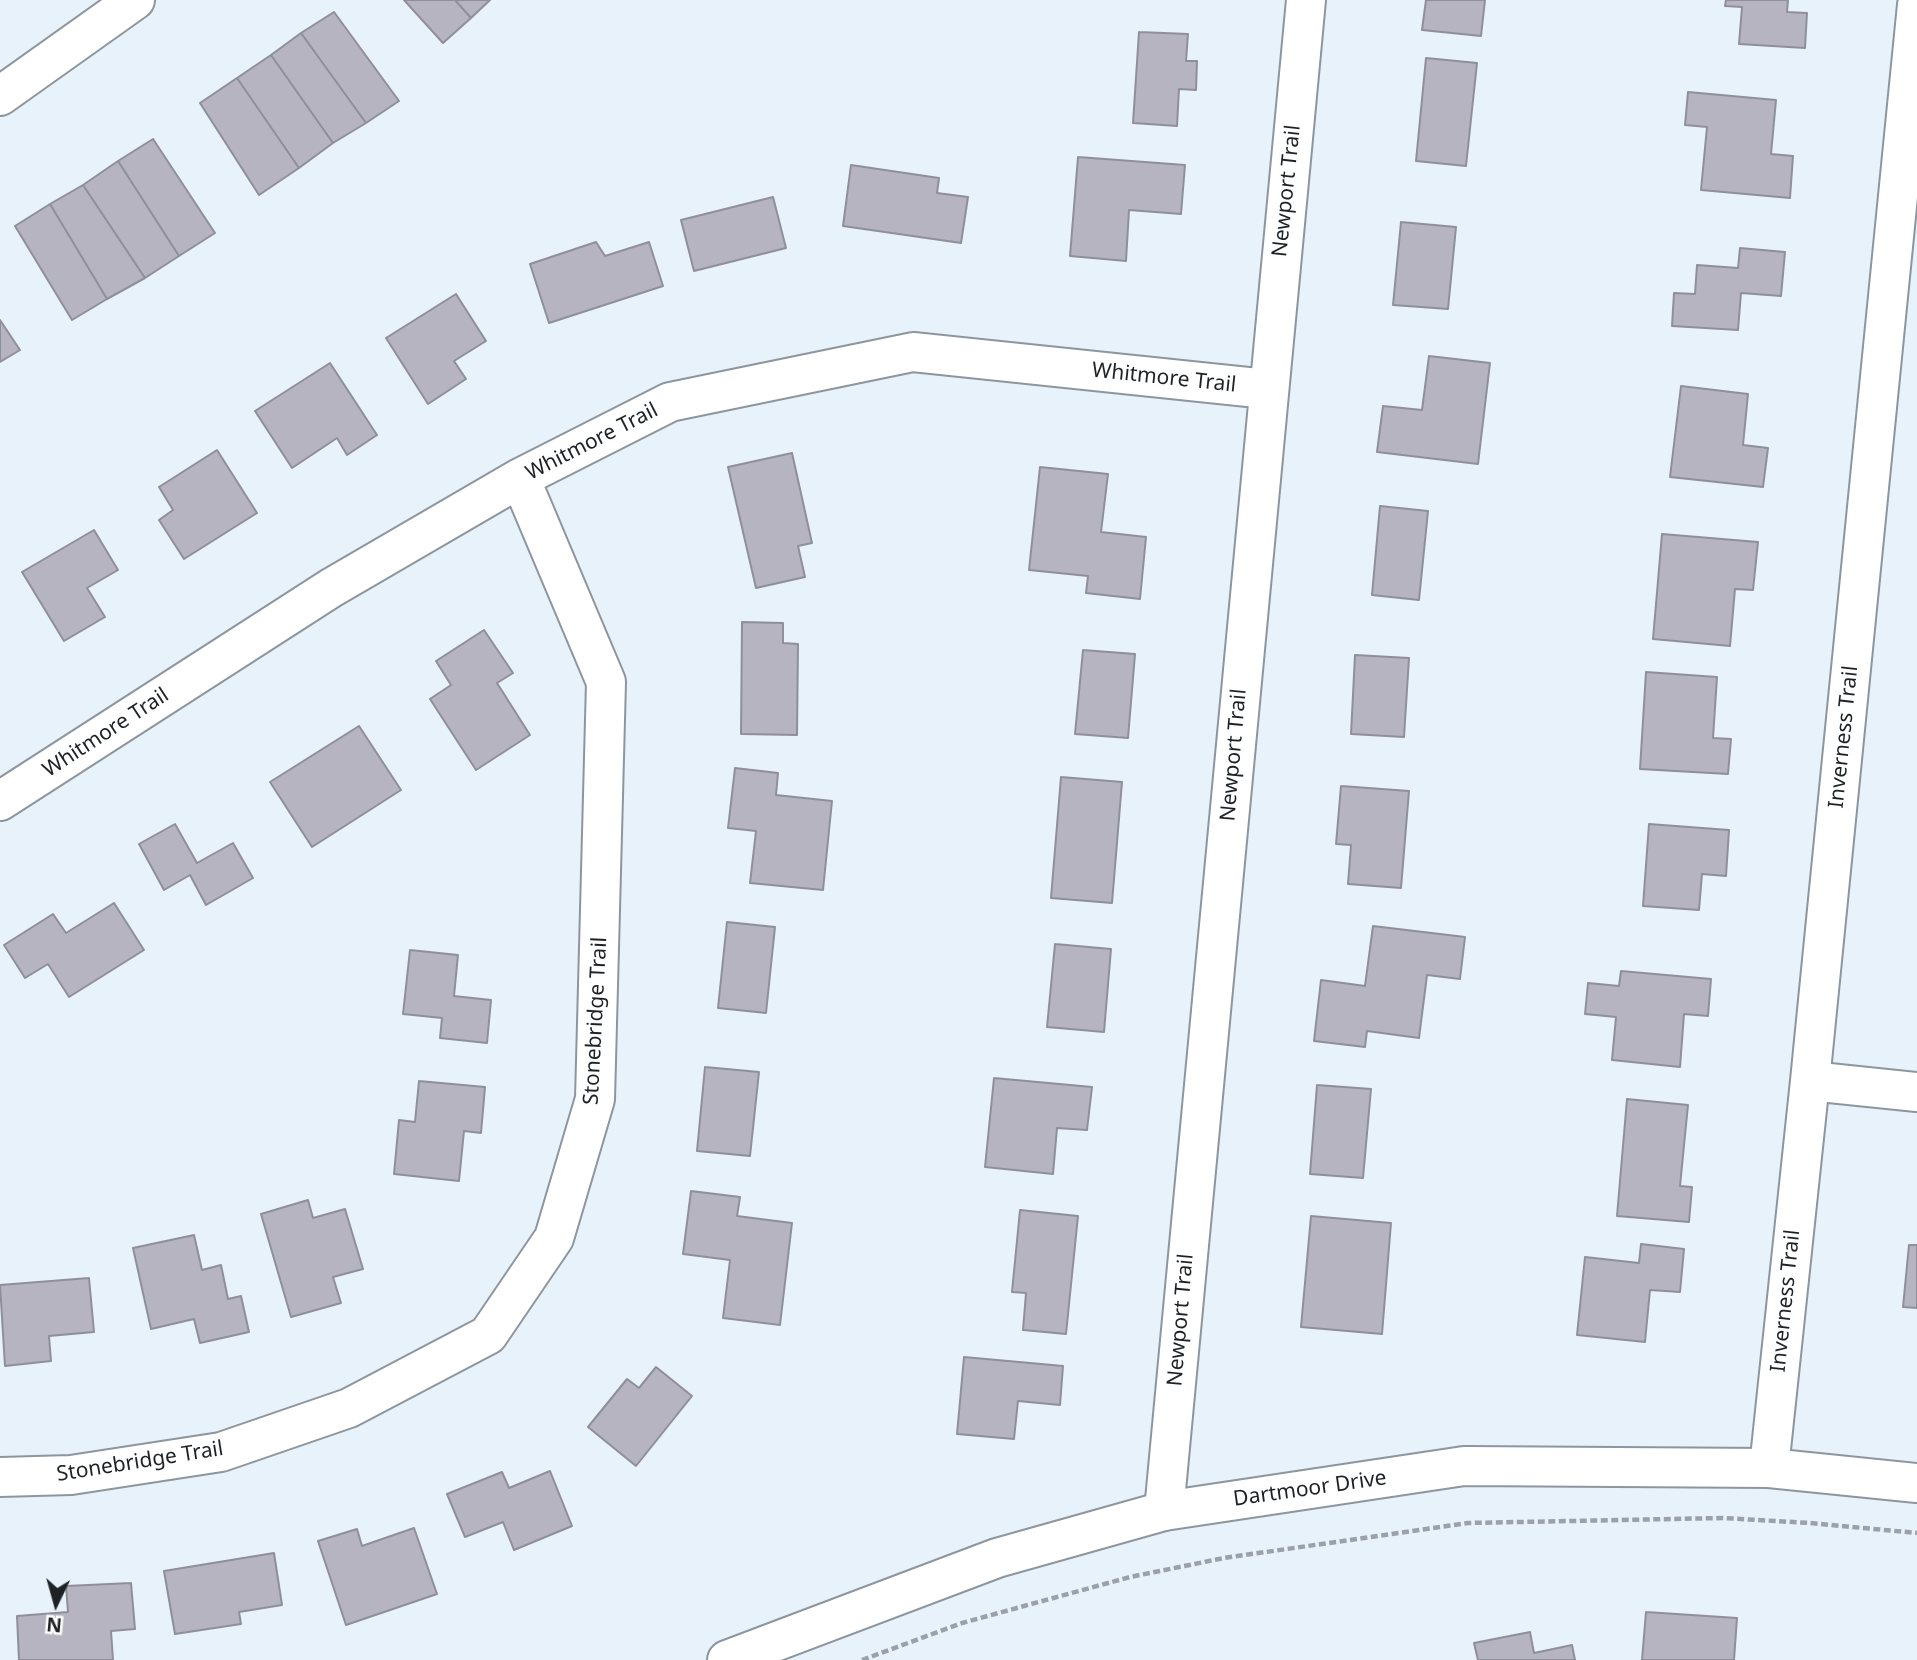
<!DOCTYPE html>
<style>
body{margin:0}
#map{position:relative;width:1917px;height:1660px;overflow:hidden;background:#e8f2fb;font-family:"Noto Sans",sans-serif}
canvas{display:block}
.north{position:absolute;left:21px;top:1569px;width:70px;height:70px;-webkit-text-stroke:5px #fefefe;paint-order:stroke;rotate:185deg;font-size:19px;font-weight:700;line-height:28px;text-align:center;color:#1e2225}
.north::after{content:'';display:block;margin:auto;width:24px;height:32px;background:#1e2225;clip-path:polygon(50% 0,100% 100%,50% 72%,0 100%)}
</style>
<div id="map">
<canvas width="1917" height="1660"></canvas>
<div class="north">N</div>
</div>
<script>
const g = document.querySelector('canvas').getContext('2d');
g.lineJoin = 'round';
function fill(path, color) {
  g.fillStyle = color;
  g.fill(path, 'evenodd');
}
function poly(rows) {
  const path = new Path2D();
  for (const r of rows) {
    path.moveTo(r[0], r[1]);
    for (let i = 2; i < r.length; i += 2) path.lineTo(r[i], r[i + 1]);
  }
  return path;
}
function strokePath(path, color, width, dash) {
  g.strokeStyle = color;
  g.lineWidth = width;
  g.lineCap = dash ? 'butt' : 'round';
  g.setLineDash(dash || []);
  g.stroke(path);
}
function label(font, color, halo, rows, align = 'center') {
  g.font = font + ' "Noto Sans",sans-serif';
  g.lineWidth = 6;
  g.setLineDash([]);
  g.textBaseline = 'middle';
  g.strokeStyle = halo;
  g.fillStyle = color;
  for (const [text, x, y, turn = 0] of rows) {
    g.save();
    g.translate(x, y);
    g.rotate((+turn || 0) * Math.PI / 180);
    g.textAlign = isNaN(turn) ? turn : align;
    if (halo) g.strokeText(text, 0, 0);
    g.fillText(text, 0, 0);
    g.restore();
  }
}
const building = poly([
 [404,0,455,0,471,18,443,43,404,0],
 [455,0,490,0,471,18,455,0],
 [1426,0,1485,0,1481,36,1422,30,1426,0],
 [1726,0,1788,0,1787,12,1807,13,1805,48,1739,44,1742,7,1725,6,1726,0],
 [334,12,399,101,366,123,301,33,334,12],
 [1139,32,1188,34,1186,61,1197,61,1196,90,1179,89,1177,126,1133,123,1139,32],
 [301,33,366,123,333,143,271,55,301,33],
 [271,55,333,143,299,168,237,78,271,55],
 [1426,58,1477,63,1466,166,1416,161,1426,58],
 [237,78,299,168,259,195,200,103,237,78],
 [1688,92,1776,100,1771,154,1793,156,1790,198,1701,190,1707,127,1685,125,1688,92],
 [153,139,215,233,179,256,118,161,153,139],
 [1078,157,1185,165,1181,214,1129,210,1126,261,1070,256,1078,157],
 [118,161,179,256,145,278,83,185,118,161],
 [851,165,939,178,937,193,968,197,961,243,843,226,851,165],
 [83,185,145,278,107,299,50,204,83,185],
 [773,197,786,248,694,271,681,220,773,197],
 [50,204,107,299,72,320,15,226,50,204],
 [1401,222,1456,227,1448,309,1393,305,1401,222],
 [596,242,605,256,649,242,663,286,549,323,530,264,596,242],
 [1740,248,1785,252,1781,296,1741,293,1738,330,1672,326,1674,293,1695,294,1697,265,1738,268,1740,248],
 [456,294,486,341,454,361,466,379,428,404,386,338,456,294],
 [0,320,20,350,0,362,0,320],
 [1429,356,1490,363,1478,464,1377,452,1383,406,1422,410,1429,356],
 [330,363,377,435,347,455,337,438,292,468,255,411,330,363],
 [1681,386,1748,394,1743,445,1768,448,1763,487,1670,477,1681,386],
 [217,450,257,513,184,559,159,520,173,510,159,487,217,450],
 [792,453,812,543,798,546,805,577,756,588,728,467,792,453],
 [1040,467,1108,474,1101,532,1146,537,1140,599,1086,593,1088,576,1029,570,1040,467],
 [1380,506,1428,511,1419,600,1372,595,1380,506],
 [94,530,118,570,87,588,105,617,64,641,22,572,94,530],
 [1662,534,1758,542,1753,590,1735,589,1730,646,1653,639,1662,534],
 [742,622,783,623,783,643,798,644,797,735,741,734,742,622],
 [484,630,513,673,497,683,530,735,476,770,430,699,451,685,436,661,484,630],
 [1083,650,1135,654,1128,738,1075,734,1083,650],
 [1355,655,1409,658,1404,737,1351,734,1355,655],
 [1646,672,1717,677,1713,738,1731,739,1728,774,1640,769,1646,672],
 [359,726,401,790,312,847,270,782,359,726],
 [735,768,778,773,776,795,832,801,823,890,750,883,756,831,728,828,735,768],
 [1061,777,1122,782,1112,903,1051,898,1061,777],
 [1341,786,1409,791,1401,888,1348,884,1351,845,1336,844,1341,786],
 [175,824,197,863,233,843,253,878,206,905,190,875,164,890,139,844,175,824],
 [1649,824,1729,830,1726,876,1702,874,1699,910,1643,906,1649,824],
 [114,903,144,950,69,997,48,964,25,978,4,945,53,914,66,933,114,903],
 [727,922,775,927,766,1013,718,1008,727,922],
 [1373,926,1465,937,1460,979,1427,975,1419,1038,1367,1031,1365,1047,1314,1041,1321,980,1365,986,1373,926],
 [1055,944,1111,949,1104,1032,1047,1027,1055,944],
 [410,950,458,955,454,996,491,1000,487,1043,440,1038,442,1018,403,1014,410,950],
 [1621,971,1711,979,1708,1016,1684,1014,1680,1067,1612,1060,1616,1017,1585,1014,1588,983,1619,986,1621,971],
 [705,1067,759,1072,750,1156,697,1151,705,1067],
 [994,1078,1092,1087,1087,1130,1057,1128,1053,1174,985,1167,994,1078],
 [419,1081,485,1087,481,1133,464,1131,459,1181,394,1174,399,1120,415,1122,419,1081],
 [1317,1085,1371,1089,1363,1178,1310,1174,1317,1085],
 [1627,1099,1688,1105,1680,1186,1692,1187,1689,1222,1617,1216,1627,1099],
 [691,1191,740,1197,737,1216,792,1223,780,1325,723,1318,730,1260,683,1254,691,1191],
 [308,1200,313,1218,345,1209,363,1269,333,1277,341,1303,291,1317,261,1214,308,1200],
 [1020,1210,1078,1216,1066,1334,1023,1330,1026,1293,1012,1292,1020,1210],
 [1311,1216,1391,1223,1382,1334,1301,1327,1311,1216],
 [194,1235,202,1270,221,1265,228,1299,241,1296,249,1332,200,1343,194,1319,151,1329,133,1248,194,1235],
 [1641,1244,1684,1249,1680,1292,1650,1290,1645,1342,1577,1335,1585,1257,1639,1263,1641,1244],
 [1909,1245,1917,1245,1917,1308,1903,1307,1909,1245],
 [89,1278,94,1332,49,1336,51,1361,5,1366,0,1285,89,1278],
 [964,1357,1063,1366,1060,1405,1018,1401,1014,1439,957,1434,964,1357],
 [656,1367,692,1396,636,1466,588,1427,627,1379,639,1388,656,1367],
 [550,1471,572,1526,514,1550,503,1522,465,1537,447,1494,502,1472,509,1488,550,1471],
 [414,1528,437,1594,346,1625,318,1541,357,1529,362,1546,414,1528],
 [274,1553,282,1605,239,1612,241,1624,175,1634,164,1571,274,1553],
 [131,1583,135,1629,111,1631,113,1660,19,1660,17,1616,68,1612,66,1586,131,1583],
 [1646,1612,1737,1618,1734,1660,1642,1660,1646,1612],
 [1530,1632,1534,1653,1572,1645,1575,1660,1478,1660,1474,1643,1530,1632]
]);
const path = poly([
 [862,1660,962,1623,1130,1577,1224,1558,1468,1523,1723,1518,1810,1523,1917,1533]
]);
const minor = poly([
 [0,96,135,0],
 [0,801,331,588,520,478,670,402,913,352,1267,389],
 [1810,1081,1917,1092],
 [1769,1468,1810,1081,1917,5],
 [0,1477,71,1475,221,1452,349,1408,488,1335,554,1238,595,1099,606,682,520,478],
 [1164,1511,1306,0]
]);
const tertiary = poly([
 [727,1660,997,1558,1164,1511,1464,1466,1769,1468,1917,1483]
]);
const streetNames = [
 ["Newport Trail",1287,191,-84],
 ["Whitmore Trail",1164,378,6],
 ["Whitmore Trail",592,442,-27],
 ["Whitmore Trail",106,733,-33],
 ["Inverness Trail",1844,737,-84],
 ["Newport Trail",1234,755,-85],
 ["Stonebridge Trail",596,1021,-87],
 ["Inverness Trail",1786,1301,-84],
 ["Newport Trail",1181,1320,-85],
 ["Stonebridge Trail",140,1462,-9],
 ["Dartmoor Drive",1310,1489,-8]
];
fill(building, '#b5b4c0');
strokePath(building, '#8f8f9a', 2);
strokePath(minor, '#8d969e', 42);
strokePath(tertiary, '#8d969e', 42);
strokePath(path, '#9aa1a8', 4.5, [7, 3.5]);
strokePath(minor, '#fff', 38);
strokePath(tertiary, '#fff', 38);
label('21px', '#1e2225', '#fefefe', streetNames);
</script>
